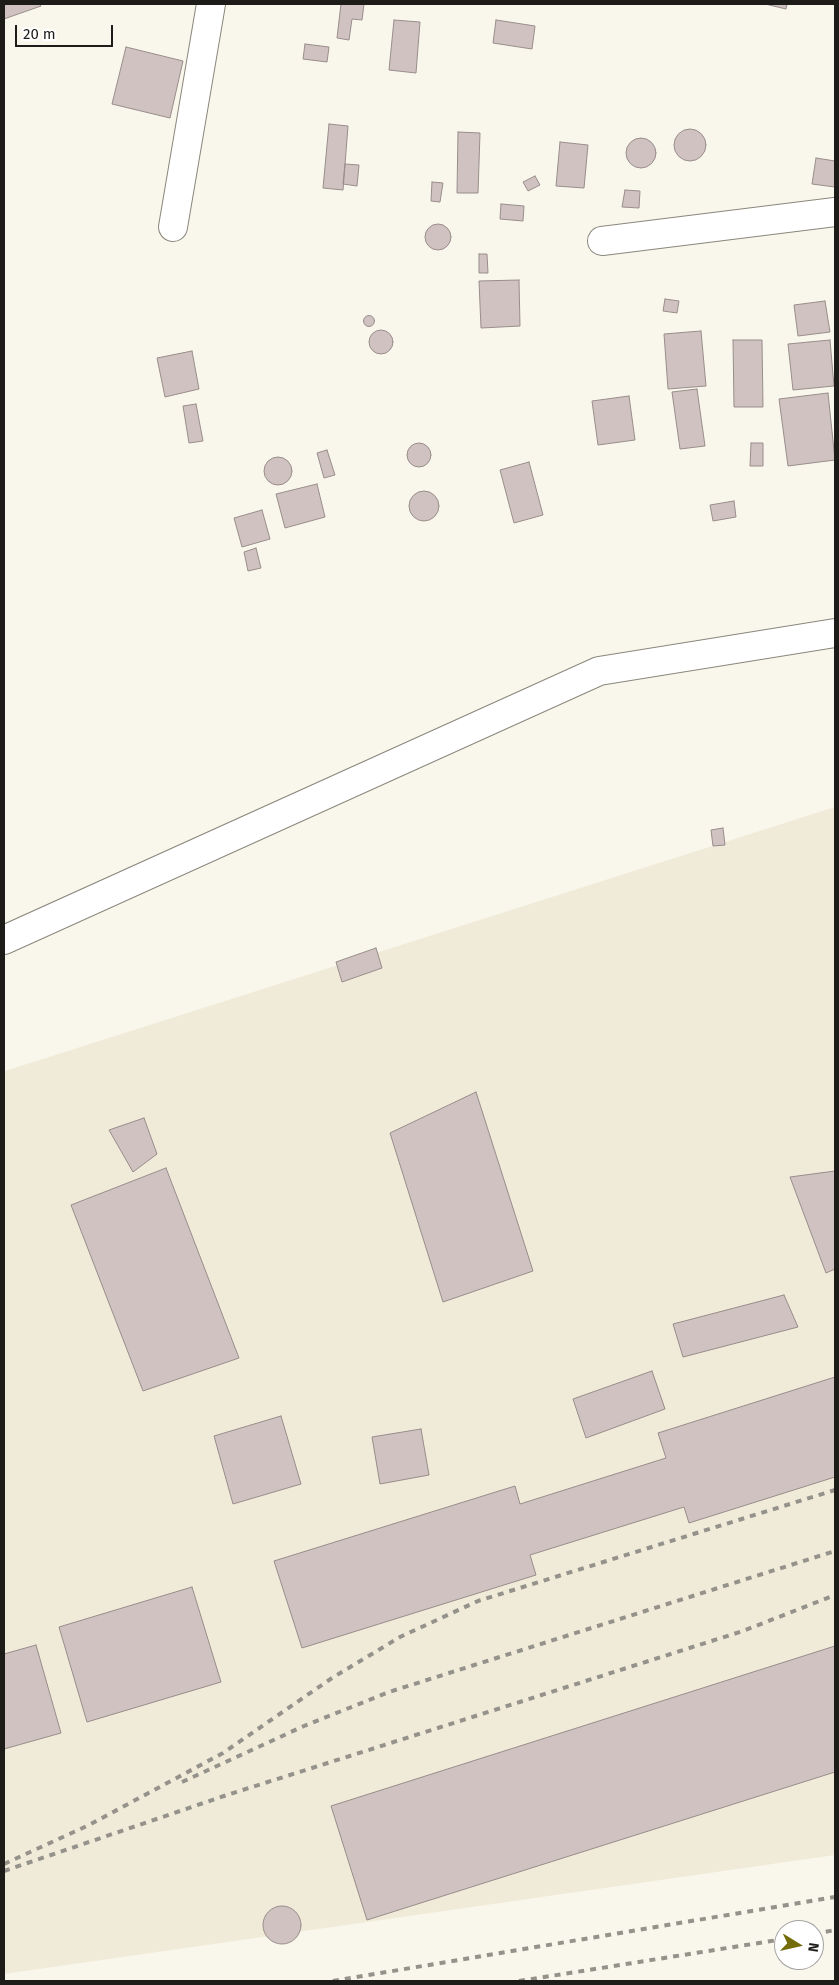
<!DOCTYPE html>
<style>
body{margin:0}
#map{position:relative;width:839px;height:1985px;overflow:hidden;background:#f9f6eb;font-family:"Fira Sans",sans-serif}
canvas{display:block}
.frame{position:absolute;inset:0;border:5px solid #1d1c18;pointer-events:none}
.north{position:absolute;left:774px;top:1920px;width:50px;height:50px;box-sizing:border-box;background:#fff;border:1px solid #a5a4a3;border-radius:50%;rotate:99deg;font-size:14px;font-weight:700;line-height:20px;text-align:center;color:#1d1c18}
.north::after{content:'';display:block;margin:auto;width:18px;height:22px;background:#736c08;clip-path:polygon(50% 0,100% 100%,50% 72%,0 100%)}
.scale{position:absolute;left:15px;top:25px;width:98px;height:22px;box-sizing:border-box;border:2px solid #1d1c18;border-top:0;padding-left:6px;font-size:15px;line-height:18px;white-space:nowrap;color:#1d1c18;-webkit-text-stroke:4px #fff;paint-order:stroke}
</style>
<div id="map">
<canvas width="839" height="1985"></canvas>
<div class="frame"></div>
<div class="north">N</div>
<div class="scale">20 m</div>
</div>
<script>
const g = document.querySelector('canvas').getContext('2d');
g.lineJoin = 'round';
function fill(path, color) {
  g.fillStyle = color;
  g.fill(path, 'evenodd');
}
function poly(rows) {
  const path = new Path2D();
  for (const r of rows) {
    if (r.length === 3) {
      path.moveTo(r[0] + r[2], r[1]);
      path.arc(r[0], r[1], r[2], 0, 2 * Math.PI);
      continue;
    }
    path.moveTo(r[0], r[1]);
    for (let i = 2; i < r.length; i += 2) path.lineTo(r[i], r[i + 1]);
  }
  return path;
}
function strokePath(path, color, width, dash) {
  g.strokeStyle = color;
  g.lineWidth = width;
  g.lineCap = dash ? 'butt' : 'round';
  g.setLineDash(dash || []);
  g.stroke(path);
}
const built = poly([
 [835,807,835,1855,4,1974,5,1071]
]);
const building = poly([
 [4,4,40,4,41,6,4,19,4,4],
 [341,4,364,4,362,20,352,19,349,40,337,38,341,4],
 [765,4,787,4,786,9,765,4],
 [394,20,420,22,416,73,389,70,394,20],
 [496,20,535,26,532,49,493,43,496,20],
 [305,44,329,47,327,62,303,59,305,44],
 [126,47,183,61,170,118,112,104,126,47],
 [329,124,348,126,343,190,323,188,329,124],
 [690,145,16],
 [458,132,480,133,478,193,457,193,458,132],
 [641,153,15],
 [560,142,588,145,584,188,556,186,560,142],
 [816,158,835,161,835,187,812,184,816,158],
 [345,164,359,165,357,186,343,184,345,164],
 [535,176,540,185,528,191,523,182,535,176],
 [432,182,443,183,440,202,431,201,432,182],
 [625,190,640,191,639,208,622,207,625,190],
 [501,204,524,206,523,221,500,219,501,204],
 [438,237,13],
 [479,254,487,254,488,273,479,273,479,254],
 [519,280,520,326,481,328,479,281,519,280],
 [665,299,679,301,677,313,663,311,665,299],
 [825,301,830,332,798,336,794,305,825,301],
 [369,321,5.5],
 [381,342,12],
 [701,331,706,386,668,389,664,334,701,331],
 [733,340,762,340,763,407,734,407,733,340],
 [830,340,834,386,793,390,788,344,830,340],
 [192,351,199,389,165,397,157,358,192,351],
 [697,389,705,446,680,449,672,392,697,389],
 [828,393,835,460,788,466,779,399,828,393],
 [629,396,635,440,598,445,592,401,629,396],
 [196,404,203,441,189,443,183,406,196,404],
 [419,455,12],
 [751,443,763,443,763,466,750,466,751,443],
 [327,450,335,475,324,478,317,453,327,450],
 [278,471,14],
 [529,462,543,515,514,523,500,470,529,462],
 [317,484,325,517,285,528,276,494,317,484],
 [424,506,15],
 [734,501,736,517,713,521,710,505,734,501],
 [262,510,270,539,242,547,234,518,262,510],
 [256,548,261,568,248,571,244,552,256,548],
 [723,828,725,845,713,846,711,830,723,828],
 [376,948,382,968,342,982,336,962,376,948],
 [476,1092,533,1271,443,1302,390,1133,476,1092],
 [144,1118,157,1154,133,1172,109,1130,144,1118],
 [166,1168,239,1358,143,1391,71,1205,166,1168],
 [835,1171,835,1269,826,1273,790,1177,835,1171],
 [784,1295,798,1327,683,1357,673,1324,784,1295],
 [652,1371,665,1409,586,1438,573,1399,652,1371],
 [835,1377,835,1477,689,1523,684,1507,530,1555,536,1575,302,1648,274,1561,515,1486,520,1504,666,1458,658,1433,835,1377],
 [281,1416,301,1484,233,1504,214,1436,281,1416],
 [421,1429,429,1475,380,1484,372,1437,421,1429],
 [192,1587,221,1682,87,1722,59,1627,192,1587],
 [36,1645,61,1733,4,1749,4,1654,36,1645],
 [835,1646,835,1772,367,1920,331,1806,835,1646],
 [282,1925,19]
]);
const minor = poly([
 [173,227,211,4],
 [602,241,835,212],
 [4,940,599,671,835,633]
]);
const rail = poly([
 [182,1782,304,1726,389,1692,835,1551],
 [4,1864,89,1825,223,1753,332,1678,400,1637,478,1601,835,1490],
 [4,1871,227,1795,743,1631,835,1595],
 [814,1934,835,1930],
 [333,1981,835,1897],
 [519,1981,784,1939]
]);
fill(built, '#f0ebd9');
fill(building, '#cfc2c0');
strokePath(building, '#998d8b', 1);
strokePath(minor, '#8a877d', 30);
strokePath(minor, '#fff', 28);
strokePath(rail, '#94928a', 4, [6, 6]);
</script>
